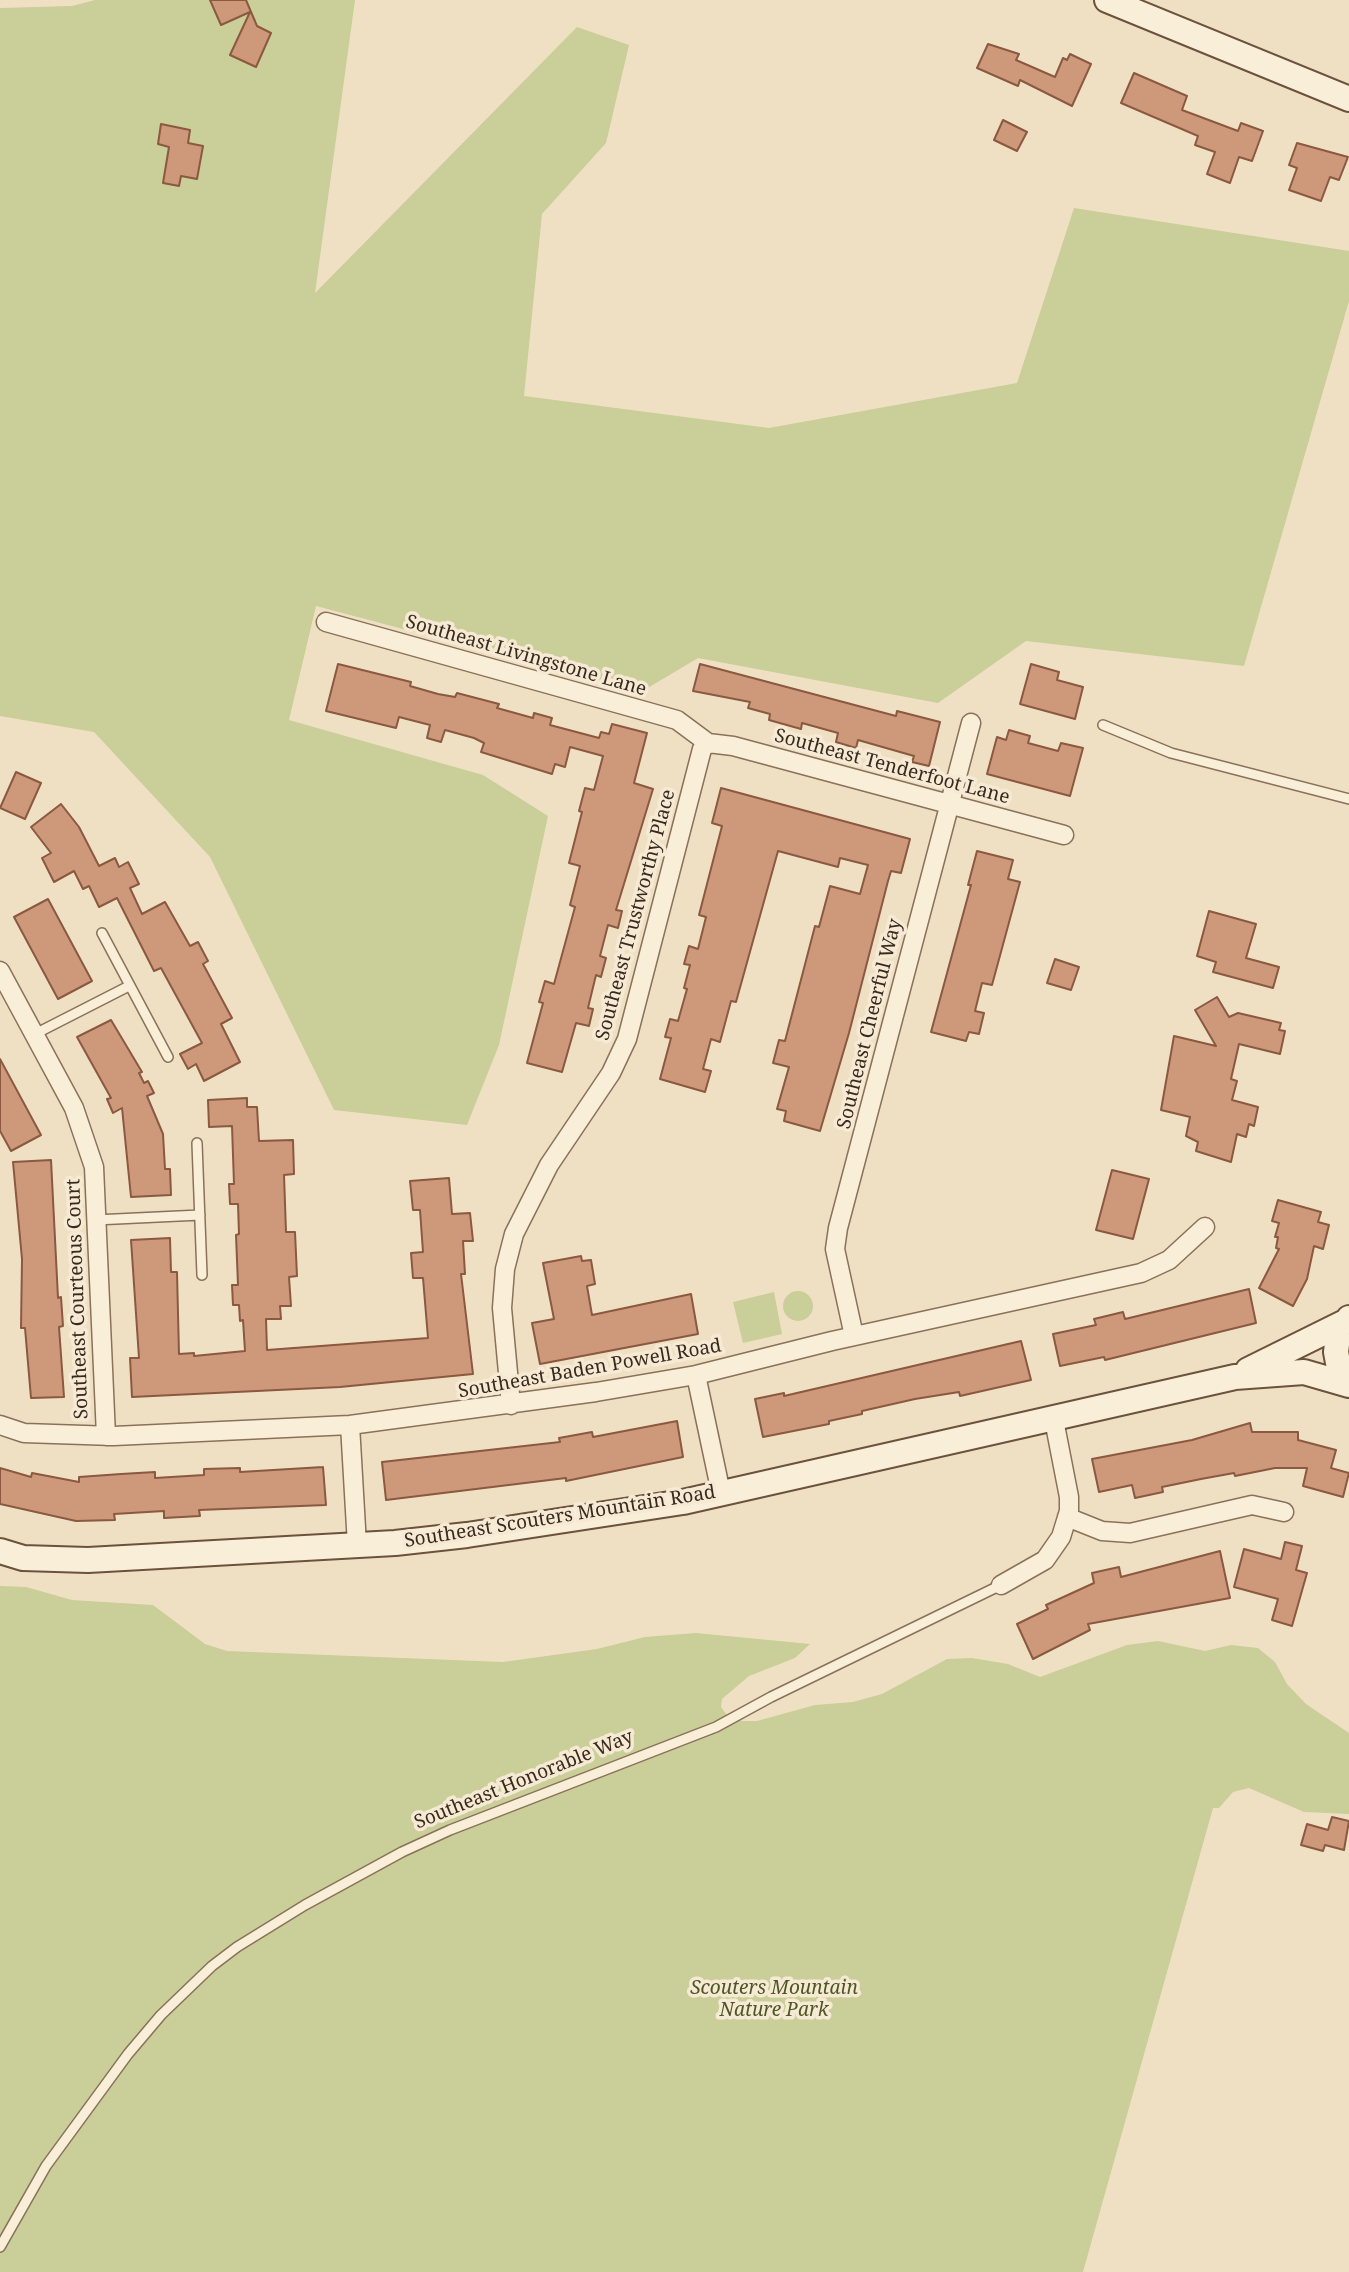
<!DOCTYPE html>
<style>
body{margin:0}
canvas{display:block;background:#efe0c4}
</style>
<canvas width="1349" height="2272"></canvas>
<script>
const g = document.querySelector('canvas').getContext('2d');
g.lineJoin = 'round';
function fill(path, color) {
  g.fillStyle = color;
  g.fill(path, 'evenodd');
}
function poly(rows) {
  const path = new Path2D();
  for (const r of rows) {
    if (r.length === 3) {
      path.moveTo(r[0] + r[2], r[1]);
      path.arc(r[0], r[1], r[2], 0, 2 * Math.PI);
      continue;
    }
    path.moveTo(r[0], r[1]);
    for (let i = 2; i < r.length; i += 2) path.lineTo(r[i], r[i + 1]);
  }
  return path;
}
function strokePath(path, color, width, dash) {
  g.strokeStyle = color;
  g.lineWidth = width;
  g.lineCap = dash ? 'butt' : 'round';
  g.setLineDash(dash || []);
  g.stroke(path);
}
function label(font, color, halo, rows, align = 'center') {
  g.font = font + ' "Noto Serif",serif';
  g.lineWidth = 7;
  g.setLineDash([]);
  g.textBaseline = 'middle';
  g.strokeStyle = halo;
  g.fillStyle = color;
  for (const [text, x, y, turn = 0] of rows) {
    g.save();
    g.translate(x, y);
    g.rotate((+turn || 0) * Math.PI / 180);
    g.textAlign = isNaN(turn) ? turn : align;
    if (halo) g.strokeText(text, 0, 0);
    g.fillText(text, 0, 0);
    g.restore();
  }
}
const green = poly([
 [95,0,355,0,315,293,577,27,629,45,606,143,542,214,524,396,769,428,1017,383,1074,208,1349,251,1349,301,1244,666,1026,641,938,703,698,658,641,692,316,606,289,720,483,775,548,816,499,1045,467,1125,334,1110,210,857,94,732,0,716,0,8,72,6],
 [798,1306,15],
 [774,1292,782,1334,743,1343,733,1302],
 [0,1586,26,1587,72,1600,153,1605,205,1644,227,1651,503,1662,597,1649,645,1637,696,1633,810,1644,795,1658,749,1676,722,1699,721,1707,726,1714,742,1721,757,1721,815,1705,853,1702,882,1694,947,1659,972,1658,1008,1664,1040,1677,1127,1645,1158,1641,1205,1651,1231,1645,1258,1648,1275,1662,1287,1684,1306,1704,1349,1733,1349,1814,1304,1812,1249,1788,1233,1792,1219,1808,1213,1808,1083,2272,0,2272]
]);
const building = poly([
 [210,0,246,0,257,26,271,33,256,67,230,55,250,12,221,25,210,0],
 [988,44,1019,54,1016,60,1055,77,1063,58,1067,60,1070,54,1091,64,1072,106,1020,80,1018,86,977,68,988,44],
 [1134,73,1187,96,1182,110,1238,131,1241,123,1263,131,1252,161,1239,157,1230,183,1207,174,1215,152,1195,145,1198,136,1121,103,1134,73],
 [1003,120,1027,132,1017,151,994,140,1003,120],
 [161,124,190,130,188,143,203,146,197,179,181,176,179,186,163,183,169,147,158,144,161,124],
 [1297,143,1348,157,1339,180,1330,177,1321,201,1289,190,1297,168,1289,165,1297,143],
 [338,664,411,682,410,686,438,694,455,697,457,693,499,704,497,708,533,718,534,713,552,718,550,725,599,738,601,732,609,734,612,724,647,733,634,783,653,789,616,910,622,911,618,928,608,925,600,956,606,958,601,977,596,975,588,1008,593,1009,589,1026,576,1023,562,1072,527,1063,543,1003,539,1002,545,981,554,984,575,907,570,905,580,866,569,863,582,812,579,811,585,788,594,790,603,756,570,747,565,767,555,764,552,774,481,752,484,743,474,738,445,730,441,742,427,738,430,725,399,717,396,728,326,711,338,664],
 [700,664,896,716,897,711,940,722,929,766,912,762,914,756,858,740,856,748,836,742,838,733,802,723,801,729,769,720,770,714,748,708,750,702,693,691,700,664],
 [1031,664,1059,672,1057,680,1083,687,1075,719,1020,704,1031,664],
 [1009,730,1030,736,1028,743,1058,751,1061,743,1083,748,1070,796,987,774,997,737,1006,740,1009,730],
 [16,772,41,783,25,819,0,808,16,772],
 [721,788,910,839,901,873,891,871,888,881,849,1033,820,1131,784,1121,786,1111,777,1109,789,1067,773,1063,779,1040,785,1041,815,926,819,927,830,886,860,894,868,865,840,858,838,867,778,851,736,1002,731,1001,720,1042,711,1039,703,1069,711,1071,705,1092,660,1079,671,1038,665,1037,670,1019,678,1021,687,989,684,988,690,965,684,964,689,946,698,949,706,917,699,915,722,826,712,823,721,788],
 [61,804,79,827,99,866,115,858,119,867,128,862,139,884,130,888,142,914,165,902,190,946,198,942,208,961,203,964,232,1018,221,1024,240,1062,204,1081,196,1064,188,1069,180,1054,202,1043,161,968,154,971,117,898,99,907,89,886,83,889,74,871,54,882,42,858,51,853,31,827,61,804],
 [977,851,1013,860,1008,879,1020,882,992,985,982,983,975,1011,984,1013,979,1034,969,1032,966,1041,931,1032,971,885,968,885,977,851],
 [48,899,92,981,58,999,14,917,48,899],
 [1209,911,1256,924,1246,958,1279,967,1273,988,1213,972,1216,962,1197,956,1209,911],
 [1055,959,1079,967,1071,990,1047,983,1055,959],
 [1217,997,1229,1017,1238,1013,1281,1023,1279,1030,1285,1031,1280,1054,1239,1044,1231,1079,1237,1081,1232,1100,1258,1107,1254,1126,1249,1124,1246,1137,1237,1134,1231,1162,1196,1151,1198,1142,1186,1136,1190,1117,1161,1110,1174,1036,1216,1046,1195,1010,1217,997],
 [111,1020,142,1072,139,1073,144,1083,148,1081,154,1093,147,1096,163,1134,165,1169,170,1169,171,1195,131,1197,122,1108,113,1113,107,1099,111,1098,77,1037,111,1020],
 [0,1059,41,1135,11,1151,0,1131,0,1059],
 [247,1098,247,1107,257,1107,259,1141,293,1140,294,1174,284,1175,286,1232,295,1232,297,1276,289,1277,291,1306,280,1306,281,1319,266,1319,267,1350,428,1338,423,1278,413,1278,411,1253,423,1252,420,1210,413,1210,410,1181,449,1178,452,1214,470,1213,473,1241,463,1241,465,1274,461,1274,473,1374,340,1387,132,1397,130,1358,139,1358,131,1240,170,1238,171,1272,177,1272,179,1354,194,1353,194,1356,245,1351,243,1320,240,1321,239,1305,233,1305,232,1285,238,1285,236,1235,239,1234,238,1204,230,1204,229,1184,234,1184,232,1126,209,1127,208,1100,247,1098],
 [51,1160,58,1298,61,1297,63,1326,59,1327,64,1397,31,1398,25,1328,21,1328,22,1259,13,1162,51,1160],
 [1112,1170,1149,1179,1133,1239,1096,1230,1112,1170],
 [1278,1200,1321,1212,1318,1222,1329,1225,1323,1249,1314,1246,1307,1279,1293,1306,1259,1288,1279,1249,1276,1248,1278,1237,1275,1237,1279,1223,1272,1221,1278,1200],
 [581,1256,582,1261,591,1260,595,1284,587,1286,592,1315,691,1294,698,1334,540,1364,532,1323,554,1319,543,1263,581,1256],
 [1249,1289,1256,1323,1105,1360,1104,1357,1060,1366,1053,1334,1096,1325,1094,1319,1123,1312,1125,1319,1249,1289],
 [1021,1341,1031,1380,960,1396,959,1392,915,1399,862,1411,862,1414,829,1421,829,1424,763,1437,755,1399,784,1393,784,1396,1021,1341],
 [677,1421,683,1457,566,1481,566,1478,386,1500,382,1462,560,1442,559,1438,592,1432,593,1437,677,1421],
 [1250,1423,1252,1432,1298,1432,1298,1440,1336,1450,1331,1468,1349,1473,1343,1497,1303,1486,1307,1468,1275,1468,1235,1476,1234,1473,1201,1479,1162,1487,1163,1492,1135,1498,1132,1485,1099,1492,1092,1459,1192,1440,1250,1423],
 [323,1467,326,1505,199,1510,200,1516,164,1518,164,1511,114,1514,115,1520,76,1521,0,1504,0,1468,31,1477,32,1473,79,1482,79,1477,121,1474,155,1472,155,1478,204,1475,204,1469,240,1468,240,1472,323,1467],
 [1285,1542,1302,1546,1296,1570,1307,1573,1292,1626,1272,1620,1278,1599,1234,1587,1244,1549,1281,1559,1285,1542],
 [1220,1551,1230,1598,1088,1624,1090,1630,1033,1659,1017,1624,1048,1609,1046,1605,1094,1583,1092,1573,1119,1567,1121,1577,1220,1551],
 [1332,1817,1349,1821,1344,1850,1325,1845,1323,1851,1301,1845,1307,1824,1328,1830,1332,1817]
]);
const lane = poly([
 [1103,725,1171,753,1349,799],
 [102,933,168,1057],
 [33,1035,129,986],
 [197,1143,202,1275],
 [95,1220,200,1215],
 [0,2247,46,2166,128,2054,161,2015,212,1966,237,1947,305,1905,402,1852,450,1830,716,1727,771,1697,1001,1585]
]);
const street = poly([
 [326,622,677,720,708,743],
 [708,743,733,746,1064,835],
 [0,971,74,1108,94,1167,106,1436],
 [854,1336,835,1249,838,1228,971,723],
 [696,1375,721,1493],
 [511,1405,502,1308,505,1269,514,1234,549,1165,611,1073,627,1039,702,749,708,743],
 [0,1425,24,1433,114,1436,350,1425,596,1392,696,1375,832,1341,1141,1273,1169,1260,1205,1227],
 [350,1425,357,1545],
 [1067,1517,1102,1531,1130,1533,1252,1505,1284,1512],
 [1001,1585,1045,1560,1061,1537,1069,1511,1069,1497,1054,1420]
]);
const secondary = poly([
 [1107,0,1349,99],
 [1349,1318,1338,1336,1336,1352,1339,1368,1349,1382],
 [1248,1370,1345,1322],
 [0,1551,23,1558,88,1560,395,1543,467,1535,683,1502,1235,1377,1304,1372,1349,1385]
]);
const streetNames = [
 ["Southeast Livingstone Lane",526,656,16],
 ["Southeast Tenderfoot Lane",892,767,15],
 ["Southeast Trustworthy Place",636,915,-75],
 ["Southeast Cheerful Way",870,1024,-76],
 ["Southeast Courteous Court",78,1299,-92],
 ["Southeast Baden Powell Road",590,1369,-10],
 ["Southeast Scouters Mountain Road",560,1517,-9],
 ["Southeast Honorable Way",524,1780,-22]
];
const parkNames = [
 ["Scouters Mountain",774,1989],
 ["Nature Park",774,2011]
];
fill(green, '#cace98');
fill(building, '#ce987a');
strokePath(building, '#8a5940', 2);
strokePath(lane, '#8a715a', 12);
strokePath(street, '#8a715a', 21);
strokePath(secondary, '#6c523d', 28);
strokePath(lane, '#f9eed8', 9);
strokePath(street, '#f9eed8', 18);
strokePath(secondary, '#f9eed8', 24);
label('19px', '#3a2a1e', '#f6ead4', streetNames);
label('italic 19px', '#4d5725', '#f6ead4', parkNames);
</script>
